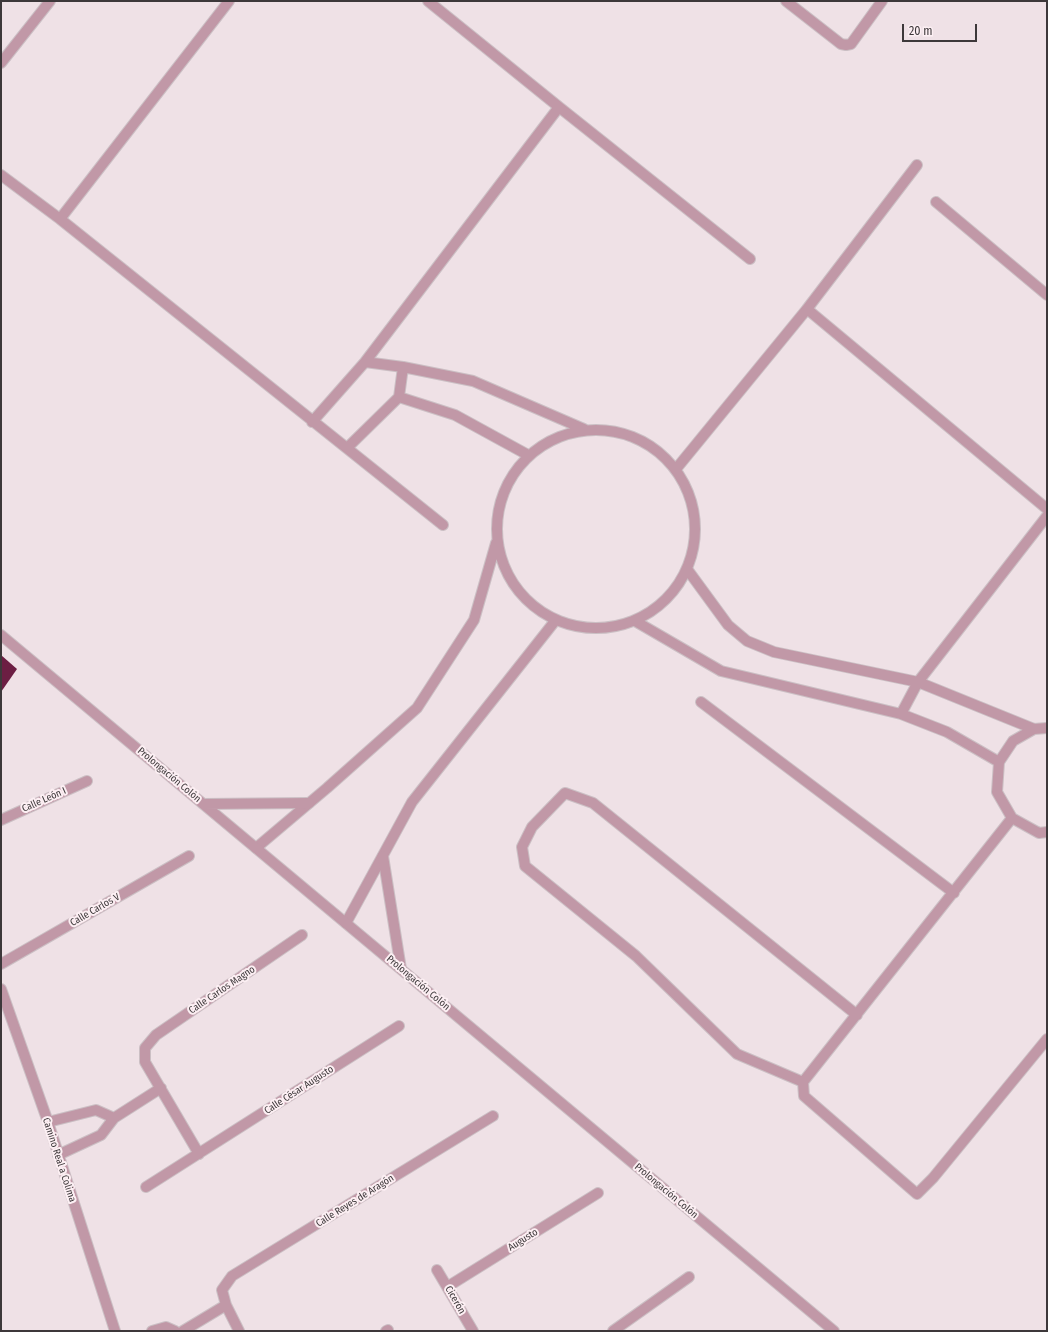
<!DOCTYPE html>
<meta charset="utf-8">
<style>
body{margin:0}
#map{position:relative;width:1048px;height:1332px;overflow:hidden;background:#efe1e6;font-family:"Fira Sans Condensed",sans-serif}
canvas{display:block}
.frame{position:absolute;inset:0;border:2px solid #3d383a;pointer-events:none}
.scale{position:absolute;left:902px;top:24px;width:75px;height:18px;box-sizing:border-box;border:2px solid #3d383a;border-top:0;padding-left:5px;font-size:12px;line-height:14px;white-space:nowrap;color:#3d383a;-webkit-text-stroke:3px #fceff3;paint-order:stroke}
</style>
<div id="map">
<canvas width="1048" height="1332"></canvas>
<div class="frame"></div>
<div class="scale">20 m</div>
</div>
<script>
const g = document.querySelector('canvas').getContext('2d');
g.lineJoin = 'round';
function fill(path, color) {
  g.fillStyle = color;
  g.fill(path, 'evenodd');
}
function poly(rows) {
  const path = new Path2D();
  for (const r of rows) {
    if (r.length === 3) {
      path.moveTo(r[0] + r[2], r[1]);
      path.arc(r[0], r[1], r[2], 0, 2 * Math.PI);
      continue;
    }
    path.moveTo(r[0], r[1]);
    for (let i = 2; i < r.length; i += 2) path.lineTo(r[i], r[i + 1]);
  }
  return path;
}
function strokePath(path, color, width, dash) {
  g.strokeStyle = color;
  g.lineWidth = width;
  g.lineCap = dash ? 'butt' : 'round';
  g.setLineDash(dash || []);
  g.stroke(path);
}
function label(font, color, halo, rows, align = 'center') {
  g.font = font + ' "Fira Sans Condensed",sans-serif';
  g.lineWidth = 4;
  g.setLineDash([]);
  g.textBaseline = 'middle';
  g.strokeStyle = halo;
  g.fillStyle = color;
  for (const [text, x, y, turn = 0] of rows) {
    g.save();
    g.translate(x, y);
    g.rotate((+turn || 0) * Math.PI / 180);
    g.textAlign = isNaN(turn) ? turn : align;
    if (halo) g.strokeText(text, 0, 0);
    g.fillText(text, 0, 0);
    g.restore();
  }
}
const building = poly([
 [1,655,17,669,1,692]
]);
const service = poly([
 [786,1,841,44,846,45,851,44,882,1]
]);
const minor = poly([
 [1,63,50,1],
 [559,107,750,259],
 [1,175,60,219,443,525],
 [936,202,1047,295],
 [60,219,229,1],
 [807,309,917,165],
 [365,362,403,367,473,381,584,429],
 [399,397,403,367],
 [312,422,365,362,559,107,428,1],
 [596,529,99],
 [347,448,399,397,455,415,528,455],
 [676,469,807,309,1047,509],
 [687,569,728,625,747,641,774,652,918,682,1034,729],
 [635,621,721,671,901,714,947,732,999,762],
 [701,702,954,893],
 [901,714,918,682,1047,516],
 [1047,728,1034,729,1013,741,999,762,997,792,1012,818,1039,833,1047,832],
 [1012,818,803,1082,804,1096,917,1194,933,1178,1047,1039],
 [1,820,87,781],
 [256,848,327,788,417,708,474,620,496,543],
 [346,923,412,802,555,621],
 [1,964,189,856],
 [1,989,48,1122,115,1331],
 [803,1082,737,1054,636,956,525,866,522,847,532,827,565,793,593,803,857,1015],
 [48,1122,96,1110,114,1118],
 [199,1154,145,1062,145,1048,156,1035,302,935],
 [58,1155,101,1135,114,1118,161,1088],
 [146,1187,399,1026],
 [437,1270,473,1331],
 [447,1287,598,1193],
 [152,1331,166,1327,175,1331],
 [183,1331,226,1305],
 [239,1331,226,1305,222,1290,232,1276,493,1116],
 [386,1331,388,1330],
 [613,1331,689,1277]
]);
const tertiary = poly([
 [1,635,834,1331],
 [203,804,309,803],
 [383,856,401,969]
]);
const streetNames = [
 ["Prolongación Colón",169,775,40],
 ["Calle León I",44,800,-24],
 ["Calle Carlos V",95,910,-30],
 ["Prolongación Colón",418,983,40],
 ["Calle Carlos Magno",222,990,-34],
 ["Calle César Augusto",299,1090,-33],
 ["Camino Real a Colima",59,1160,72],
 ["Prolongación Colón",666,1191,40],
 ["Calle Reyes de Aragón",355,1201,-32],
 ["Augusto",523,1240,-32],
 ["Cicerón",455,1300,60]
];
fill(building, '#6c1e43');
strokePath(service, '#cbbfc4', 12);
strokePath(minor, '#cbbfc4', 12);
strokePath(tertiary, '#cbbfc4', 12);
strokePath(service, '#c198a7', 10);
strokePath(minor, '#c198a7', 10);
strokePath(tertiary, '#c198a7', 10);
label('10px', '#3d383a', '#fceff3', streetNames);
</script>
